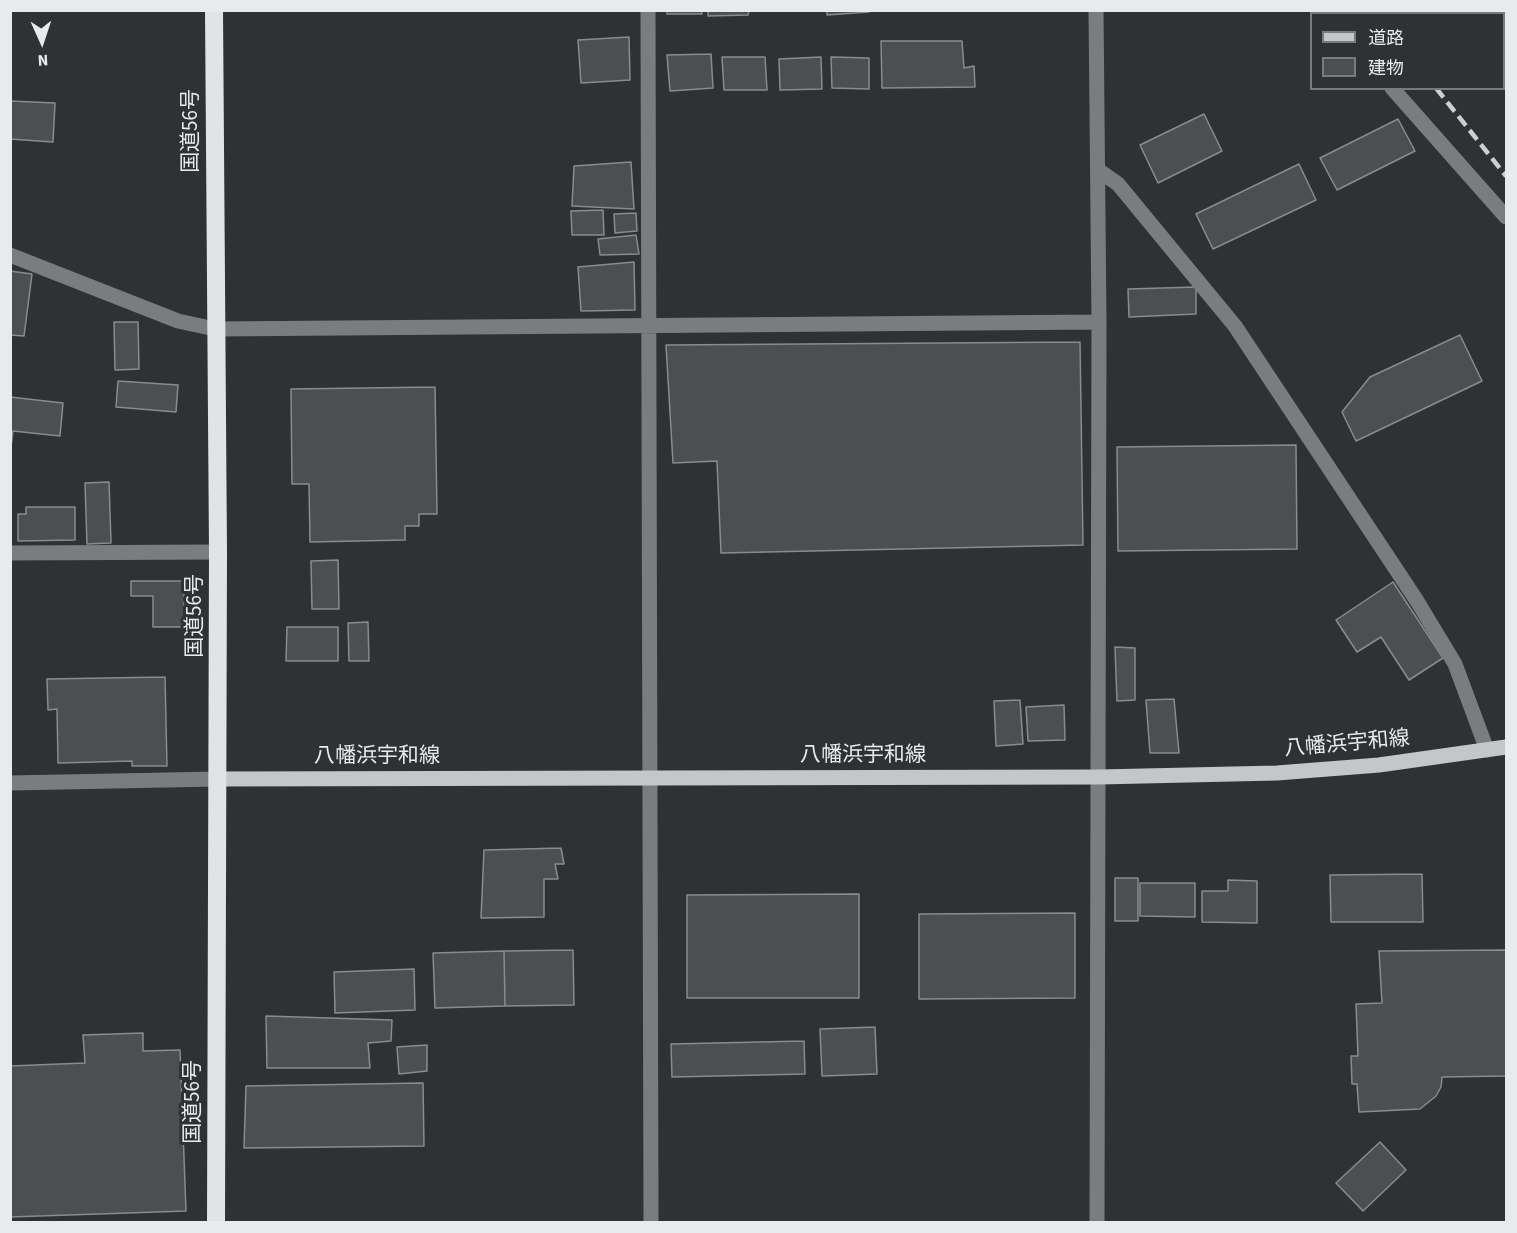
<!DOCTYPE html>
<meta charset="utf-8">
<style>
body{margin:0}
#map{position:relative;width:1517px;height:1233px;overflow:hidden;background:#2f3234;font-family:"Source Sans 3","Noto Sans JP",sans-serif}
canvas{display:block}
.frame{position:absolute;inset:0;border:12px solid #e8eaeb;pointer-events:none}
.legend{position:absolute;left:1310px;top:12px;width:195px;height:78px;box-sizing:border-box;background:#2f3234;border:2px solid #797c7d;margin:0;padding:8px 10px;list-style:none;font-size:18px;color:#e8eaeb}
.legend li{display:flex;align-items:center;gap:12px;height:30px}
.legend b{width:30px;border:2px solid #797c7d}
.north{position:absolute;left:12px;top:12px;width:60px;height:60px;-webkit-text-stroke:4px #2f3234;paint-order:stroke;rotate:177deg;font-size:16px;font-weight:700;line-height:24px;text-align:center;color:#e8eaeb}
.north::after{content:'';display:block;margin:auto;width:21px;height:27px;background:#e8eaeb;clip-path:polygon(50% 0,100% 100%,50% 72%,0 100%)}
</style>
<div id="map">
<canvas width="1517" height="1233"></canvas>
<div class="frame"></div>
<ul class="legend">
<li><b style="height:8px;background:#c4c6c9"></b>道路</li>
<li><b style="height:16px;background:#4c4e51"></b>建物</li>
</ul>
<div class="north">N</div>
</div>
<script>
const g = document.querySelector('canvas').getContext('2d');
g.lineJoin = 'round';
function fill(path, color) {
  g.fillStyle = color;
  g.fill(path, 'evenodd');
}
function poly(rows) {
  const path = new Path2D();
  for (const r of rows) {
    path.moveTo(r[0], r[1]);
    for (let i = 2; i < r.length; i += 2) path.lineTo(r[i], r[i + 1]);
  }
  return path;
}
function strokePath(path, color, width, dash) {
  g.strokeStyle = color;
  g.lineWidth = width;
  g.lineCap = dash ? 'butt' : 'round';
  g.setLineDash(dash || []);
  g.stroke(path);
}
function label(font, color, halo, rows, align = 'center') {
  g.font = font + ' "Source Sans 3","Noto Sans JP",sans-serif';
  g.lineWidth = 6;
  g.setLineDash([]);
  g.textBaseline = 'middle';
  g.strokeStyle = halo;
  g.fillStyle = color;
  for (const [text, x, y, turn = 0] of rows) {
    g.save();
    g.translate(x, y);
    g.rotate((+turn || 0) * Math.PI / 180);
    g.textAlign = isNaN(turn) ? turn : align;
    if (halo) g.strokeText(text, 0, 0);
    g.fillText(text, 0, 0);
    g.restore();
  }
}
const building = poly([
 [667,10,701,10,702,14,667,14,667,10],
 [708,10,749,10,748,15,708,16,708,10],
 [827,10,869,10,869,12,827,15,827,10],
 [629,37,630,80,581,83,578,40,629,37],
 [881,41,962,41,964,68,974,66,975,87,882,88,881,41],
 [711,54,713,88,670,91,667,55,711,54],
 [722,57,765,57,767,90,724,90,722,57],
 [821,57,822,89,780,90,779,59,821,57],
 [831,57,869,58,869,89,832,88,831,57],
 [10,101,55,103,53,142,10,139,10,101],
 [1204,114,1222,151,1158,183,1140,145,1204,114],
 [1398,119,1415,151,1337,190,1320,158,1398,119],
 [631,162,634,209,572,206,574,166,631,162],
 [1299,164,1316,200,1213,249,1196,214,1299,164],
 [603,210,604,235,572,235,571,211,603,210],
 [636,213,637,231,615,233,614,214,636,213],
 [636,235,639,254,600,255,598,239,636,235],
 [634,262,635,310,581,311,578,267,634,262],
 [10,271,32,274,24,336,10,335,10,271],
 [1196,287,1196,314,1129,317,1128,289,1196,287],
 [114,322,138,322,139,369,115,370,114,322],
 [1460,335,1482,381,1356,441,1342,412,1370,377,1460,335],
 [1080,342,1083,545,721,553,717,461,673,463,666,345,1080,342],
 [118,381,178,385,176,412,116,407,118,381],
 [435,387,437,514,419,514,419,526,405,526,405,540,310,542,309,484,292,484,291,389,435,387],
 [10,397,63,403,60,436,13,431,10,455,10,397],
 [1296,445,1297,549,1118,551,1117,447,1296,445],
 [109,482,111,543,87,544,85,483,109,482],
 [26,507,75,507,75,540,18,541,18,514,26,514,26,507],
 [338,560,339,609,312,609,311,561,338,560],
 [131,581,184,581,184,627,153,627,153,596,131,596,131,581],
 [1393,582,1443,658,1409,680,1381,637,1357,652,1336,620,1393,582],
 [368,622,369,661,349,661,348,623,368,622],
 [287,627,338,627,338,661,286,661,287,627],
 [1115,647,1135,648,1135,700,1117,701,1115,647],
 [165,677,167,766,132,766,132,761,58,763,57,709,48,710,47,679,165,677],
 [1174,699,1179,753,1150,753,1146,700,1174,699],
 [1020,700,1023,744,996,746,994,701,1020,700],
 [1064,705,1065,740,1028,741,1026,707,1064,705],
 [561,848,564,864,555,864,558,879,544,879,544,917,481,918,484,850,561,848],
 [1422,874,1423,922,1331,922,1330,875,1422,874],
 [1115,878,1138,878,1138,921,1115,921,1115,878],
 [1228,880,1257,881,1257,923,1202,922,1202,891,1228,891,1228,880],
 [1140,883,1195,883,1195,917,1140,916,1140,883],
 [859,894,859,998,687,998,687,895,859,894],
 [1075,913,1075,998,919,999,919,914,1075,913],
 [573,950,574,1005,505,1006,504,951,573,950],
 [1506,950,1506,1076,1442,1077,1441,1087,1436,1096,1420,1109,1359,1112,1357,1084,1352,1084,1351,1056,1358,1056,1356,1004,1382,1003,1379,951,1506,950],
 [504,951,505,1006,435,1008,433,953,504,951],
 [414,969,415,1010,335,1013,334,972,414,969],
 [266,1016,392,1020,391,1041,368,1043,370,1068,267,1068,266,1016],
 [875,1027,877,1074,822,1076,820,1029,875,1027],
 [143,1033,143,1051,180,1050,186,1211,10,1217,10,1066,85,1063,83,1035,143,1033],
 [804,1041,805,1074,672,1077,671,1044,804,1041],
 [427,1045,427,1071,399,1074,397,1047,427,1045],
 [423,1083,424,1146,244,1148,246,1086,423,1083],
 [1380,1142,1406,1170,1363,1211,1336,1183,1380,1142]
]);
const minor = poly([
 [648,10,651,1222],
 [1096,10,1099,322,1097,1222],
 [1323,10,1326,14],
 [1392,88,1506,217],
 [1098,170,1118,184,1235,326,1417,601,1455,664,1487,750],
 [10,255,178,321,215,329,1099,322],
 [10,553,218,552],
 [10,783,218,779]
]);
const major = poly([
 [218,779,1099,777,1277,773,1379,765,1506,747]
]);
const highway = poly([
 [214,10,218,552,216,1222]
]);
const rail = poly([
 [1372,10,1375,14],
 [1436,88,1506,176]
]);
const streetNames = [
 ["国道56号",192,131,-90],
 ["国道56号",196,616,-90],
 ["八幡浜宇和線",1347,745,-5],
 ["八幡浜宇和線",863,756],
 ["八幡浜宇和線",377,757],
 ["国道56号",194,1102,-90]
];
fill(building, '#4c4e51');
strokePath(building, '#898c8e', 1.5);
strokePath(minor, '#7b7c7d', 15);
strokePath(major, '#c4c6c9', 15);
strokePath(highway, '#e1e4e7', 18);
strokePath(rail, '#cccecf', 4.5, [12, 6]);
label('21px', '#e8eaeb', '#2f3234', streetNames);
</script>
